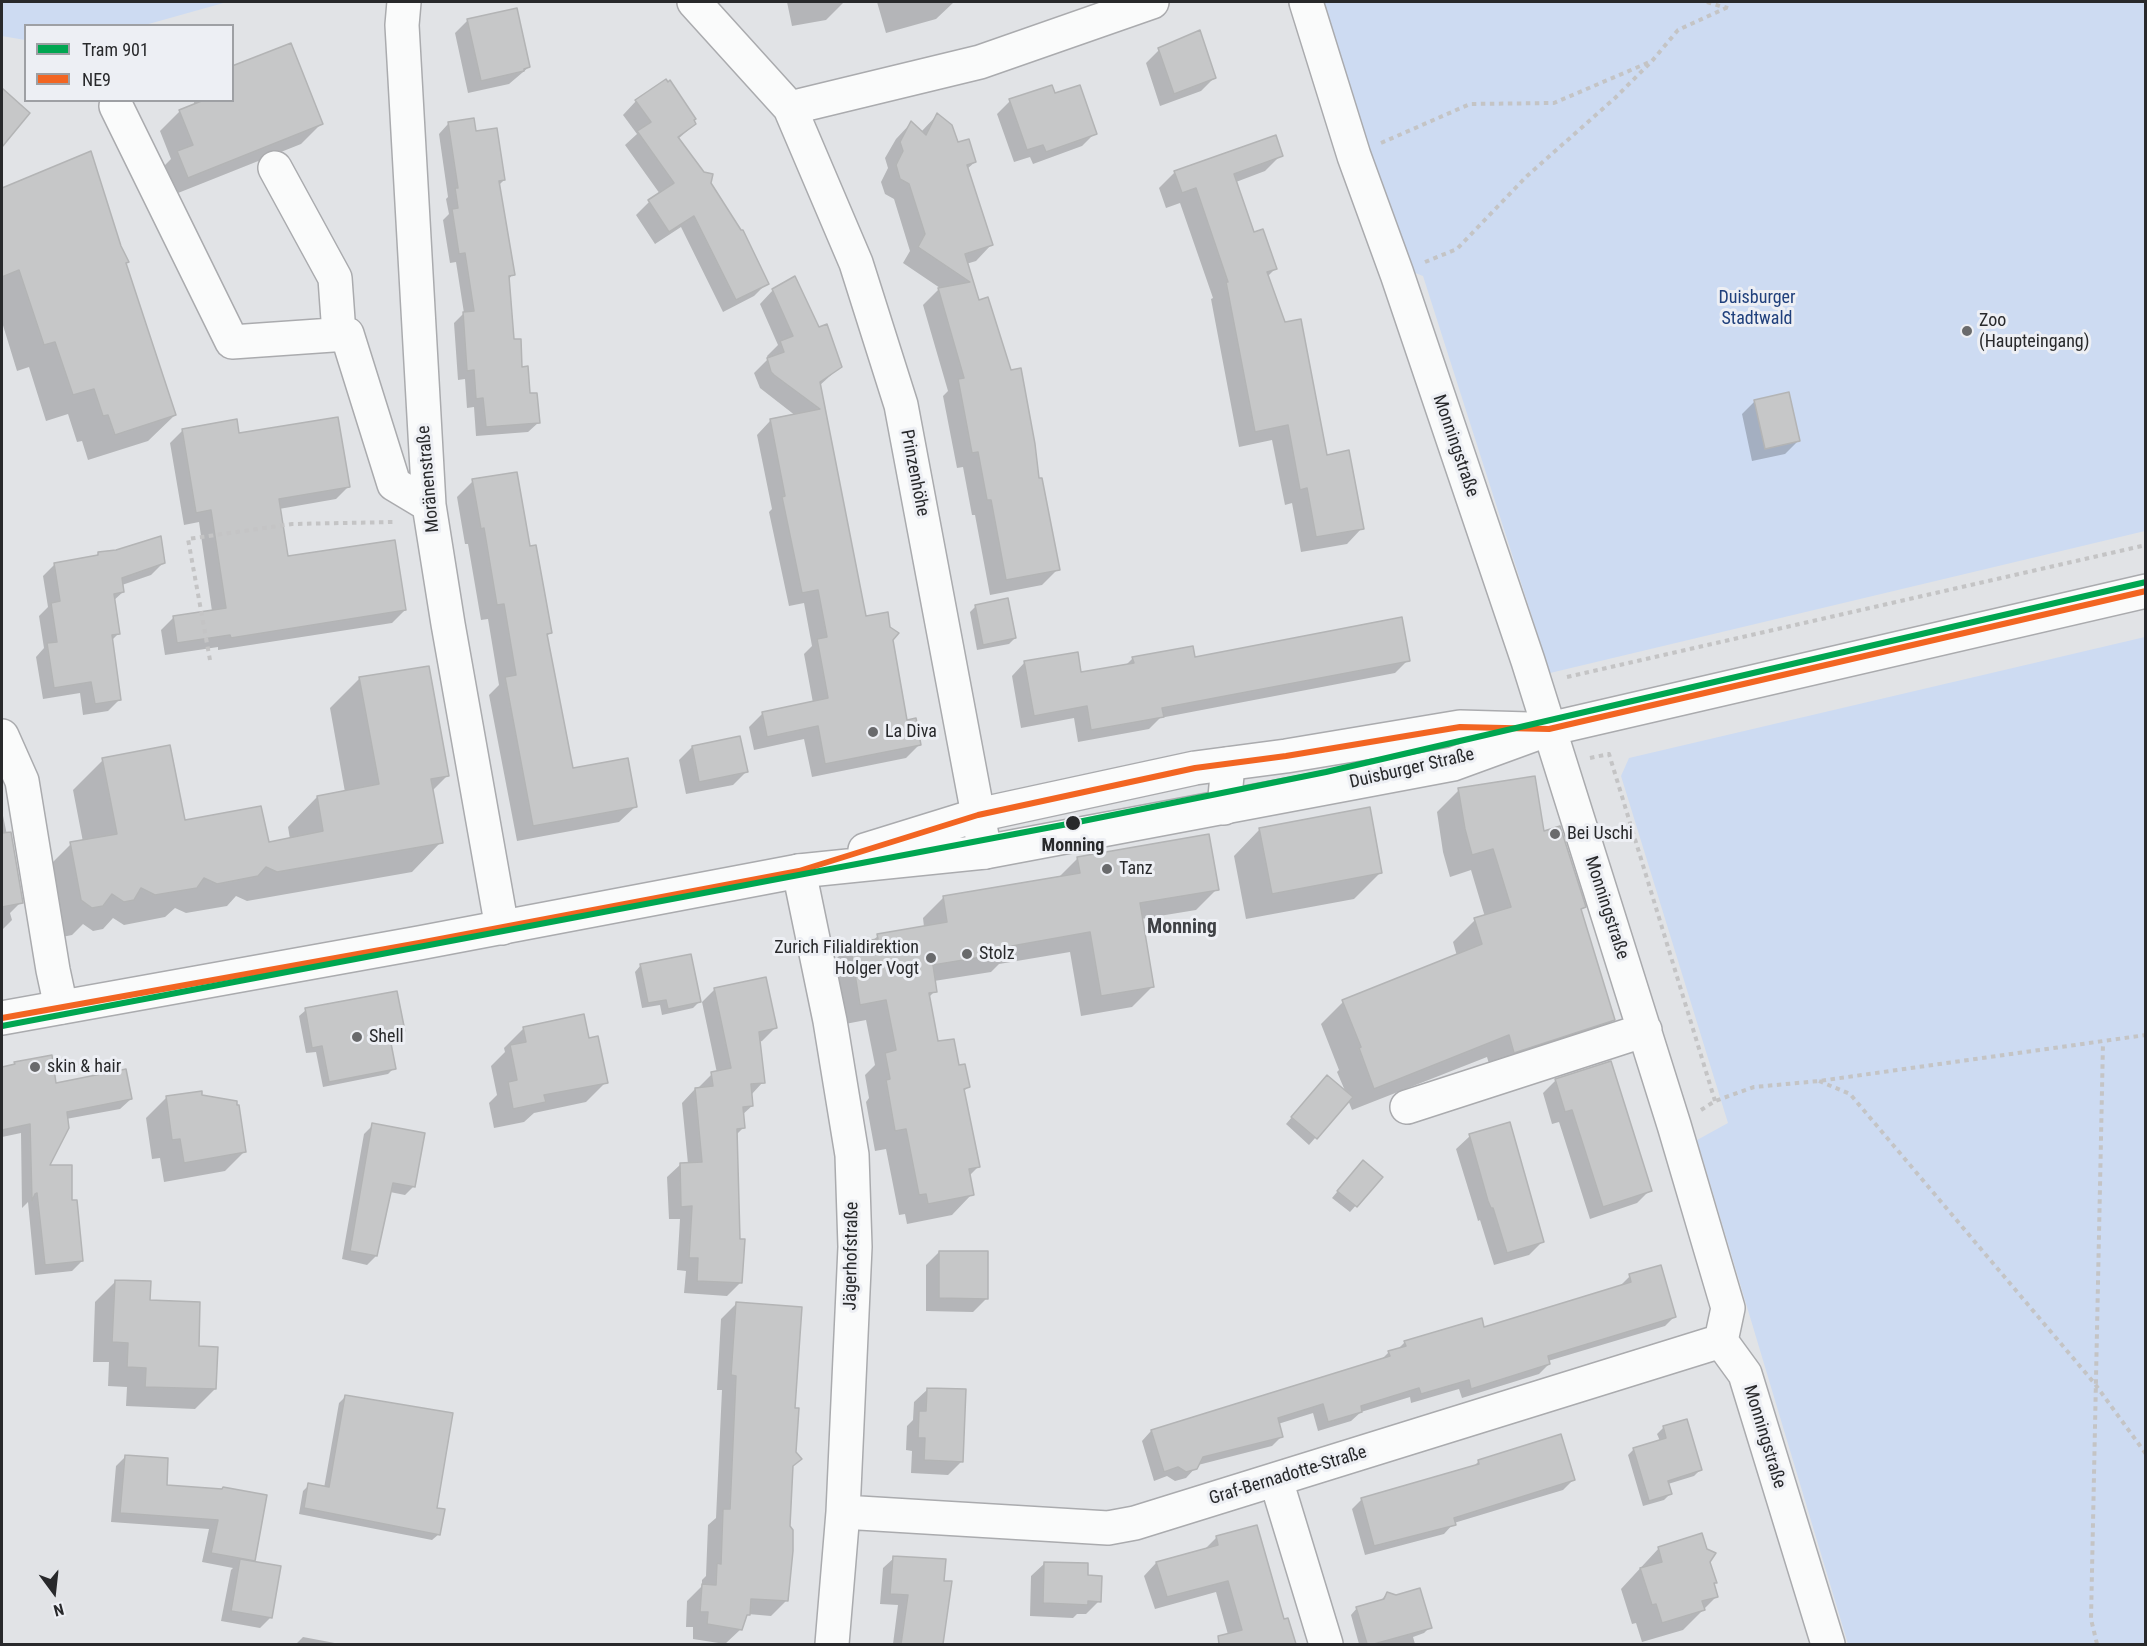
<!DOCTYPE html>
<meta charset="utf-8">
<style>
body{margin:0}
#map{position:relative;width:2147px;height:1646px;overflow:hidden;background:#e1e3e6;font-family:"Roboto Condensed",sans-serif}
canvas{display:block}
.frame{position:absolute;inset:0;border:3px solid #28292b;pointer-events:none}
.legend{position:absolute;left:24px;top:24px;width:210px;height:78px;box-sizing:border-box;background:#edeff4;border:2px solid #9ea0a4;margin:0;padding:8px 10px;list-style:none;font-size:18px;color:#28292b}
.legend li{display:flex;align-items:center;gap:12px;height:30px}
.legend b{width:30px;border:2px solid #9ea0a4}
.north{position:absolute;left:24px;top:1562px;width:60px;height:60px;-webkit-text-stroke:4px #edeff4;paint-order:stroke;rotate:165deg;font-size:16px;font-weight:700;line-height:24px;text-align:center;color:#28292b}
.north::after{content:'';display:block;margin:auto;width:21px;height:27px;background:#28292b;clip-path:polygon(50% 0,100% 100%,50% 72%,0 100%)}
</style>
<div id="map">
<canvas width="2147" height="1646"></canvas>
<div class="frame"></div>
<ul class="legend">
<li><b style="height:8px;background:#00a651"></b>Tram 901</li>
<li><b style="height:8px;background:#f26522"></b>NE9</li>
</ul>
<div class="north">N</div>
</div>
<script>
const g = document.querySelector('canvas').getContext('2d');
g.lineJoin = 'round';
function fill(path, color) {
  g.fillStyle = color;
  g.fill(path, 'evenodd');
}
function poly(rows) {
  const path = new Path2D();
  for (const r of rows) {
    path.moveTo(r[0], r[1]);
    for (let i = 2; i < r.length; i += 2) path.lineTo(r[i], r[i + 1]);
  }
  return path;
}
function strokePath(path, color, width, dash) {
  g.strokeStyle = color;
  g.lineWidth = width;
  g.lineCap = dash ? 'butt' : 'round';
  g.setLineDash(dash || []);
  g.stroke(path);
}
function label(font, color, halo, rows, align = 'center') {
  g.font = font + ' "Roboto Condensed",sans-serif';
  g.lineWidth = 6;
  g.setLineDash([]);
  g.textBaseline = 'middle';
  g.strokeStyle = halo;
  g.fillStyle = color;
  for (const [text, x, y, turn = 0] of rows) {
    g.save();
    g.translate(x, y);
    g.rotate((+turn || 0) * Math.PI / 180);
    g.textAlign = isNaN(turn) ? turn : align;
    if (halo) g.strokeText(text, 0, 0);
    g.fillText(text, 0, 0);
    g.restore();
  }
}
const green = poly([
 [2,2,227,2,145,25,26,26,25,40,2,36],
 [1315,2,2145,2,2145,531,1550,673,1423,276,1400,267],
 [2145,637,2145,1644,1848,1644,1697,1140,1728,1123,1621,776,1629,758]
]);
const shadow = poly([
 [787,2,844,2,826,20,792,26],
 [877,2,954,2,936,19,886,33],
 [468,20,529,67,509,84,468,93,455,33],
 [1159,50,1215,77,1201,91,1160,106,1146,63],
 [2,90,28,113,2,144],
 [1054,95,1095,133,1082,146,1033,164,1030,157,1014,162,997,114,1010,101],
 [193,100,232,100,321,124,301,144,168,197,158,172,171,159,160,131,180,111,195,105],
 [636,101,692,120,695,124,678,139,709,183,767,283,754,296,723,312,681,227,655,244,636,215,649,202,660,194,625,145,637,134,623,115],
 [937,115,957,144,975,162,967,169,991,245,976,261,966,264,1038,480,1058,569,1042,585,990,595,975,515,972,515,963,467,957,468,943,396,948,391,923,305,940,288,903,263,910,251,894,199,885,194,881,182,888,168,885,158,896,139,911,123,921,132],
 [448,124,475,133,504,180,498,186,513,274,508,280,513,341,538,423,528,432,476,436,474,407,467,408,465,379,458,380,454,323,464,313,456,262,450,263,443,220,449,214,446,199,448,197,439,134],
 [90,153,175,415,148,441,88,460,82,441,77,442,68,414,46,421,29,367,17,371,2,322,2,190],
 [1281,155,1265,171,1236,182,1253,234,1275,269,1267,277,1326,456,1362,528,1347,544,1301,552,1292,503,1285,505,1272,440,1239,447,1211,299,1213,298,1180,203,1166,208,1159,188,1175,172],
 [773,290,819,328,841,366,819,386,865,618,891,640,906,722,919,745,906,758,812,777,804,739,754,750,749,727,763,713,813,703,804,654,812,646,804,603,789,606,769,512,772,509,757,435,770,421,796,416,760,388,754,373,768,359,767,356,778,345,760,304],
 [1755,401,1798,441,1785,454,1752,461,1742,414],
 [183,430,238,435,349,486,336,499,279,509,287,558,405,610,392,623,218,650,218,647,165,655,161,630,174,617,212,611,199,522,184,525,170,443],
 [473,481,550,633,546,637,571,770,636,806,619,822,517,841,489,695,499,685,488,619,481,620,468,544,465,544,457,497],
 [99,553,163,563,151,575,122,585,123,592,113,601,119,633,112,640,120,699,108,711,83,715,80,693,43,699,36,657,44,648,39,616,48,607,43,576,55,564,94,557],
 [976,606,1015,638,1009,644,977,650,970,612],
 [1133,658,1194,658,1408,660,1395,673,1160,718,1149,729,1078,742,1074,718,1021,728,1012,676,1025,662,1080,674,1125,666],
 [360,678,447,776,432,791,441,842,412,872,247,901,236,896,227,906,186,913,175,908,165,917,124,925,113,918,103,929,93,931,83,924,72,935,62,937,41,874,71,844,83,842,73,790,103,760,184,822,268,844,290,839,288,827,317,797,345,792,330,708],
 [692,747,746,772,733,785,686,794,679,760],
 [1459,790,1543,833,1584,907,1580,911,1613,1020,1590,1042,1492,1074,1487,1057,1352,1110,1348,1100,1309,1145,1286,1124,1321,1083,1346,1093,1337,1072,1339,1070,1321,1024,1343,1002,1457,956,1453,942,1475,920,1485,917,1471,870,1450,877,1443,852,1437,812],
 [2,811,21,902,10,913,12,920,2,930],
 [1260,829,1380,873,1354,899,1246,919,1234,856],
 [1078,858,1217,889,1196,910,1141,919,1153,986,1132,1007,1081,1016,1070,952,999,964,991,972,934,981,935,991,928,998,937,1043,958,1067,968,1087,963,1092,978,1167,969,1176,972,1194,952,1215,907,1224,905,1214,899,1215,886,1149,875,1151,866,1102,869,1098,865,1075,875,1065,866,1020,840,1025,830,965,850,945,872,941,878,936,924,927,923,918,943,898,1058,878],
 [641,965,699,1002,693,1008,662,1015,660,1005,642,1008,635,972],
 [715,989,775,1028,762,1041,759,1042,763,1082,751,1095,752,1106,742,1115,743,1128,736,1135,741,1282,727,1296,684,1293,686,1271,677,1270,680,1219,669,1219,667,1177,681,1164,688,1164,682,1103,695,1089,699,1089,699,1087,712,1074,717,1073,702,1002],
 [306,1010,403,1030,397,1037,389,1038,394,1068,388,1074,323,1087,316,1052,306,1053,299,1016],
 [524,1028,588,1040,606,1082,586,1102,534,1113,524,1122,494,1128,489,1103,497,1095,491,1066,505,1052,504,1048],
 [15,1063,55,1085,131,1099,120,1109,66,1119,48,1167,71,1202,82,1261,72,1271,35,1275,28,1202,22,1208,21,1133,2,1137,2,1069,11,1066],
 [1556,1080,1650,1190,1637,1203,1590,1219,1559,1122,1552,1124,1543,1093],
 [201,1096,245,1151,225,1171,164,1182,160,1158,152,1159,146,1118,166,1098],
 [373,1125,414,1186,405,1195,390,1192,376,1256,367,1265,342,1259,364,1134],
 [1470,1136,1542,1242,1529,1255,1494,1265,1480,1220,1478,1221,1476,1214,1456,1149],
 [1357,1168,1381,1177,1350,1212,1332,1198],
 [939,1252,986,1299,973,1312,926,1311,926,1265],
 [1630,1276,1675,1316,1665,1326,1548,1361,1549,1364,1539,1374,1462,1398,1459,1389,1411,1403,1410,1397,1361,1412,1351,1421,1318,1431,1313,1413,1278,1424,1282,1436,1272,1446,1198,1465,1186,1478,1175,1481,1167,1476,1154,1481,1142,1441,1151,1431,1381,1360,1389,1352,1397,1350,1405,1342,1483,1329,1620,1286],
 [115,1282,149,1302,197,1348,215,1389,195,1409,126,1406,127,1387,108,1386,109,1362,93,1362,95,1302],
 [736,1304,792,1467,787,1600,771,1616,748,1614,744,1619,741,1629,725,1644,693,1639,693,1627,686,1627,687,1601,702,1586,702,1580,706,1576,708,1525,716,1518,722,1390,717,1390,721,1319],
 [928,1389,961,1462,948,1475,911,1473,912,1451,906,1450,907,1426,913,1420,914,1402],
 [345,1397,436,1509,439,1534,432,1540,299,1514,303,1491,309,1485,324,1488,339,1403],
 [1664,1427,1700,1470,1694,1476,1668,1484,1670,1494,1664,1500,1643,1506,1628,1455,1634,1449,1660,1441,1657,1434],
 [125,1457,165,1486,222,1491,253,1560,252,1562,279,1567,270,1618,260,1628,221,1621,231,1570,233,1568,202,1562,209,1529,111,1522,116,1466],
 [1479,1461,1573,1480,1563,1490,1454,1523,1444,1534,1365,1555,1352,1509,1362,1499,1473,1467],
 [1216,1538,1283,1621,1287,1620,1294,1644,1216,1644,1229,1638,1216,1592,1155,1609,1144,1576,1156,1563,1204,1550],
 [1659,1548,1709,1562,1715,1582,1712,1585,1716,1597,1683,1630,1642,1642,1636,1623,1632,1624,1621,1589],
 [894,1558,943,1582,951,1583,942,1644,893,1644,898,1605,880,1604,883,1568],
 [1045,1563,1086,1577,1099,1601,1086,1614,1077,1614,1073,1618,1030,1616,1031,1576],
 [1387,1593,1430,1627,1424,1633,1413,1637,1415,1644,1359,1644,1351,1615,1357,1608,1380,1602],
 [303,1637,340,1644,296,1644]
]);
const building = poly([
 [517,8,530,67,524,69,524,71,481,81,467,19,517,8],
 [1200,30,1216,78,1174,94,1158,48,1200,30],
 [291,43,323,124,188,178,177,151,193,145,179,110,204,100,232,100,232,66,291,43],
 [666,79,668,82,670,80,696,119,694,120,696,124,678,137,704,172,713,174,711,183,741,230,743,230,769,284,736,300,694,216,669,232,648,200,674,183,637,131,651,122,635,100,666,79],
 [1052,85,1055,93,1080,85,1097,134,1046,152,1043,145,1027,150,1009,99,1052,85],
 [2,88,30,113,2,147,2,88],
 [937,113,952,125,958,142,969,139,976,162,967,165,993,245,965,254,979,300,988,297,1011,370,1021,368,1035,444,1039,478,1042,478,1060,570,1006,580,991,500,987,500,978,452,972,453,958,379,964,378,938,288,970,282,918,247,925,234,909,184,900,179,896,165,903,151,900,142,911,121,926,135,937,113],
 [474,118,476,131,497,128,505,180,499,181,515,275,509,276,514,339,521,339,522,367,528,366,530,393,537,393,540,423,486,427,483,398,476,399,474,370,467,371,463,312,474,311,465,253,459,254,452,209,458,208,455,188,458,188,448,122,474,118],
 [1276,135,1283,156,1234,174,1254,232,1263,229,1277,269,1267,272,1285,322,1301,319,1327,455,1349,450,1364,529,1316,537,1307,488,1300,490,1288,425,1255,432,1226,282,1228,282,1196,188,1182,193,1174,171,1276,135],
 [91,151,121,246,129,262,126,263,176,415,115,435,108,415,103,416,94,389,73,395,55,342,44,345,19,270,2,277,2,188,91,151],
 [795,276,819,327,827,324,842,367,820,382,866,616,888,612,890,627,899,633,893,640,907,720,916,718,921,745,825,764,818,726,767,737,762,712,828,698,817,639,827,637,818,590,802,593,782,497,785,496,770,419,820,409,774,375,771,372,767,358,784,352,780,341,793,336,772,289,795,276],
 [1789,392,1800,441,1765,449,1754,400,1789,392],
 [338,417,350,487,279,499,288,556,395,540,406,610,231,638,230,635,177,643,173,616,226,608,211,510,196,513,182,429,237,419,239,433,338,417],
 [517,472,530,546,536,545,552,633,547,634,573,768,628,758,637,807,533,826,505,677,516,675,504,604,497,605,484,528,481,529,472,479,517,472],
 [161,536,165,563,122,578,124,592,114,594,120,634,112,635,121,700,95,704,91,682,54,688,47,643,57,642,51,603,60,601,54,563,98,555,98,552,116,550,161,536],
 [1008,598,1016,638,983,645,975,605,1008,598],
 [1402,617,1410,661,1162,708,1164,717,1091,730,1087,706,1034,716,1024,661,1078,652,1081,672,1134,663,1132,657,1193,646,1195,657,1402,617],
 [429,666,449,776,431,779,443,843,277,872,266,867,258,876,217,884,204,878,197,888,155,895,141,888,134,900,124,902,112,894,103,906,92,908,81,900,70,842,117,834,102,758,170,745,185,820,261,806,269,842,323,831,317,796,379,784,359,677,429,666],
 [740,736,748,772,699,782,692,746,740,736],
 [1535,776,1544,831,1560,826,1586,907,1581,909,1615,1020,1514,1053,1509,1035,1374,1089,1359,1048,1361,1047,1342,1000,1482,944,1474,918,1511,907,1493,849,1472,855,1465,829,1458,788,1535,776],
 [1370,807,1382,873,1272,894,1259,828,1370,807],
 [11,832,23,903,2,907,2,833,11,832],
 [1209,834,1219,890,1140,903,1154,987,1101,996,1090,932,1012,946,1013,952,933,965,937,992,929,993,938,1041,954,1039,959,1065,965,1064,970,1087,964,1089,980,1167,969,1169,974,1195,928,1204,926,1194,919,1195,906,1129,895,1131,886,1080,890,1079,885,1053,896,1050,886,1000,860,1005,850,943,878,939,877,934,947,922,943,896,1080,873,1077,857,1209,834],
 [691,954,701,1002,668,1009,666,1000,648,1003,640,964,691,954],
 [766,977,777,1028,759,1032,765,1083,751,1084,753,1106,743,1107,745,1128,737,1129,740,1239,745,1239,742,1283,697,1281,698,1258,689,1258,692,1206,681,1207,680,1163,702,1162,695,1088,713,1086,711,1072,731,1068,714,988,766,977],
 [397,991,405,1031,389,1033,396,1069,329,1082,322,1046,312,1048,305,1008,397,991],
 [584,1014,589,1038,598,1036,608,1083,544,1095,546,1102,513,1109,508,1082,517,1080,510,1045,526,1042,523,1027,584,1014],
 [52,1055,56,1083,126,1069,132,1099,67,1112,69,1128,50,1165,72,1165,72,1200,77,1200,83,1261,45,1265,37,1193,35,1194,32,1201,30,1124,2,1130,2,1067,15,1064,14,1062,52,1055],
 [1611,1061,1652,1191,1603,1207,1572,1110,1565,1112,1555,1079,1611,1061],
 [1327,1075,1353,1097,1317,1139,1291,1117,1327,1075],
 [202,1091,202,1095,237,1101,237,1105,239,1105,246,1152,184,1163,180,1139,172,1140,166,1096,202,1091],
 [1510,1122,1544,1242,1507,1253,1493,1208,1491,1208,1488,1201,1469,1134,1510,1122],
 [372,1123,425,1133,415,1187,393,1183,377,1256,350,1251,372,1123],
 [1363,1160,1383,1177,1357,1207,1337,1191,1363,1160],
 [939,1251,988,1251,988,1299,939,1298,939,1251],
 [1661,1265,1676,1317,1548,1356,1550,1364,1471,1389,1469,1380,1421,1394,1419,1388,1361,1406,1362,1412,1328,1422,1323,1404,1278,1418,1283,1437,1203,1457,1197,1469,1186,1472,1178,1467,1164,1472,1151,1430,1390,1356,1388,1351,1406,1346,1404,1341,1482,1318,1484,1327,1631,1282,1629,1274,1661,1265],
 [115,1280,151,1281,150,1300,200,1302,199,1346,218,1347,216,1389,145,1387,146,1368,127,1367,128,1343,112,1342,115,1280],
 [736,1302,802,1307,795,1408,799,1408,796,1452,802,1459,793,1466,790,1526,793,1530,793,1551,788,1601,751,1599,750,1615,747,1615,742,1630,707,1624,708,1612,700,1612,702,1584,716,1585,717,1563,721,1564,723,1509,730,1509,736,1376,731,1375,736,1302],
 [927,1388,966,1389,963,1462,924,1460,925,1438,918,1438,919,1411,926,1411,927,1388],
 [345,1395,453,1413,437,1508,445,1509,440,1535,304,1508,308,1483,329,1487,345,1395],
 [1687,1419,1702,1470,1668,1481,1672,1494,1649,1501,1633,1448,1666,1438,1663,1426,1687,1419],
 [1561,1434,1575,1480,1454,1518,1456,1525,1374,1546,1361,1498,1479,1464,1478,1460,1561,1434],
 [125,1455,168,1458,167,1485,222,1489,223,1487,267,1495,255,1561,211,1553,218,1520,120,1513,125,1455],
 [1257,1525,1284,1619,1288,1618,1296,1644,1219,1644,1218,1636,1242,1630,1228,1581,1167,1597,1156,1562,1218,1545,1216,1536,1257,1525],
 [1702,1533,1707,1549,1716,1553,1710,1562,1717,1583,1714,1583,1718,1597,1702,1601,1705,1610,1662,1623,1656,1604,1652,1605,1640,1568,1662,1562,1658,1547,1702,1533],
 [893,1556,946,1559,944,1581,952,1581,943,1644,901,1644,908,1595,890,1594,893,1556],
 [240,1559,281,1566,272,1618,231,1611,240,1559],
 [1044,1562,1088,1563,1088,1575,1102,1576,1101,1602,1088,1601,1088,1605,1043,1603,1044,1562],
 [1420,1588,1432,1628,1374,1644,1367,1644,1356,1607,1384,1599,1387,1592,1396,1595,1420,1588]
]);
const path = poly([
 [1707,2,1726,8,1728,2],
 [1381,143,1470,104,1554,103,1652,61,1678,30,1726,8],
 [1425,262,1457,249,1527,176,1615,98,1649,64],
 [210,660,188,539,292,524,394,522],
 [1567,677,2146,545],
 [1590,758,1609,754,1715,1101],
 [1819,1081,1850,1094,2095,1384,2146,1454],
 [1701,1110,1715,1101,1754,1087,1819,1081,2146,1035],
 [2097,1644,2091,1619,2103,1042]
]);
const minor = poly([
 [404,2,402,25,429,505,448,624,502,928],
 [694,2,790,108,856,263,901,405,985,852],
 [1306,2,1354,156,1397,274,1528,661,1674,1125,1728,1308,1721,1341,1745,1374,1828,1644],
 [116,106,232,342,347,334,394,484,429,505],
 [790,108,980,62,1152,2],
 [275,168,335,278,339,334],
 [2,736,22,781,53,970,61,1007],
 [1224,808,1228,764],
 [799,871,830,1021,852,1155,855,1247,843,1512,832,1644],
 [1407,1107,1645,1030],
 [1276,1480,1326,1644],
 [843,1512,1108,1528,1135,1523,1721,1341]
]);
const major = poly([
 [865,850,978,815,1195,768,1286,756,1460,727,1529,729],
 [2,1018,419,943,799,871,985,852,1453,764,1549,729,2146,591]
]);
const bus1 = poly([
 [2,1018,419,943,799,871,978,815,1195,768,1286,756,1460,727,1549,729,2146,591]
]);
const tram1 = poly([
 [2,1026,1073,823,1326,772,2146,582]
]);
const markers = [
 [1967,331,6,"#696a6c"],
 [873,732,6,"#696a6c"],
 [1073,823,8,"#28292b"],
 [1555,834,6,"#696a6c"],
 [1107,869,6,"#696a6c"],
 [967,954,6,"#696a6c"],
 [931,958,6,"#696a6c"],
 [357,1037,6,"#696a6c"],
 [35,1067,6,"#696a6c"]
];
const parkNames = [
 ["Duisburger",1757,298],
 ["Stadtwald",1757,319]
];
const poiNames = [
 ["Zoo",1979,321],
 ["(Haupteingang)",1979,342],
 ["La Diva",885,732],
 ["Bei Uschi",1567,834],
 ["Tanz",1119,869],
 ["Zurich Filialdirektion",919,948,"right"],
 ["Holger Vogt",919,969,"right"],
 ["Stolz",979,954],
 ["Shell",369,1037],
 ["skin & hair",47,1067]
];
const streetNames = [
 ["Monningstraße",1455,446,71],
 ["Prinzenhöhe",914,473,79],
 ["Moränenstraße",429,479,-95],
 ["Duisburger Straße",1412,769,-13],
 ["Monningstraße",1606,908,72],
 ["Jägerhofstraße",852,1256,-89],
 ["Monningstraße",1764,1437,73],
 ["Graf-Bernadotte-Straße",1288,1476,-17]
];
const stopNames = [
 ["Monning",1073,846]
];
const neighbourhoodNames = [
 ["Monning",1182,928]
];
fill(green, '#cddbf2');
fill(shadow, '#0003');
fill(building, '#c6c7c8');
strokePath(building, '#b3b4b5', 1.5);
strokePath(minor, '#aaabae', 36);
strokePath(major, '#aaabae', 36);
strokePath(path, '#c4c4c5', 4, [4.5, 4.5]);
strokePath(minor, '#fafbfb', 33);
strokePath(major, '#fafbfb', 33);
strokePath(bus1, '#f26522', 6);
strokePath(tram1, '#00a651', 6);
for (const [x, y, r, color] of markers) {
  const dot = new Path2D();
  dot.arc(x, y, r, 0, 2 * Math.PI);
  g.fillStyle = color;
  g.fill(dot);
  strokePath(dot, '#edeff4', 2);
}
label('18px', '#20407c', '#edeff4', parkNames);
label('18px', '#28292b', '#edeff4', poiNames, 'left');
label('18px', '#28292b', '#edeff4', streetNames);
label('bold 18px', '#28292b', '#edeff4', stopNames);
label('bold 20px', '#3f4145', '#edeff4', neighbourhoodNames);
</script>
